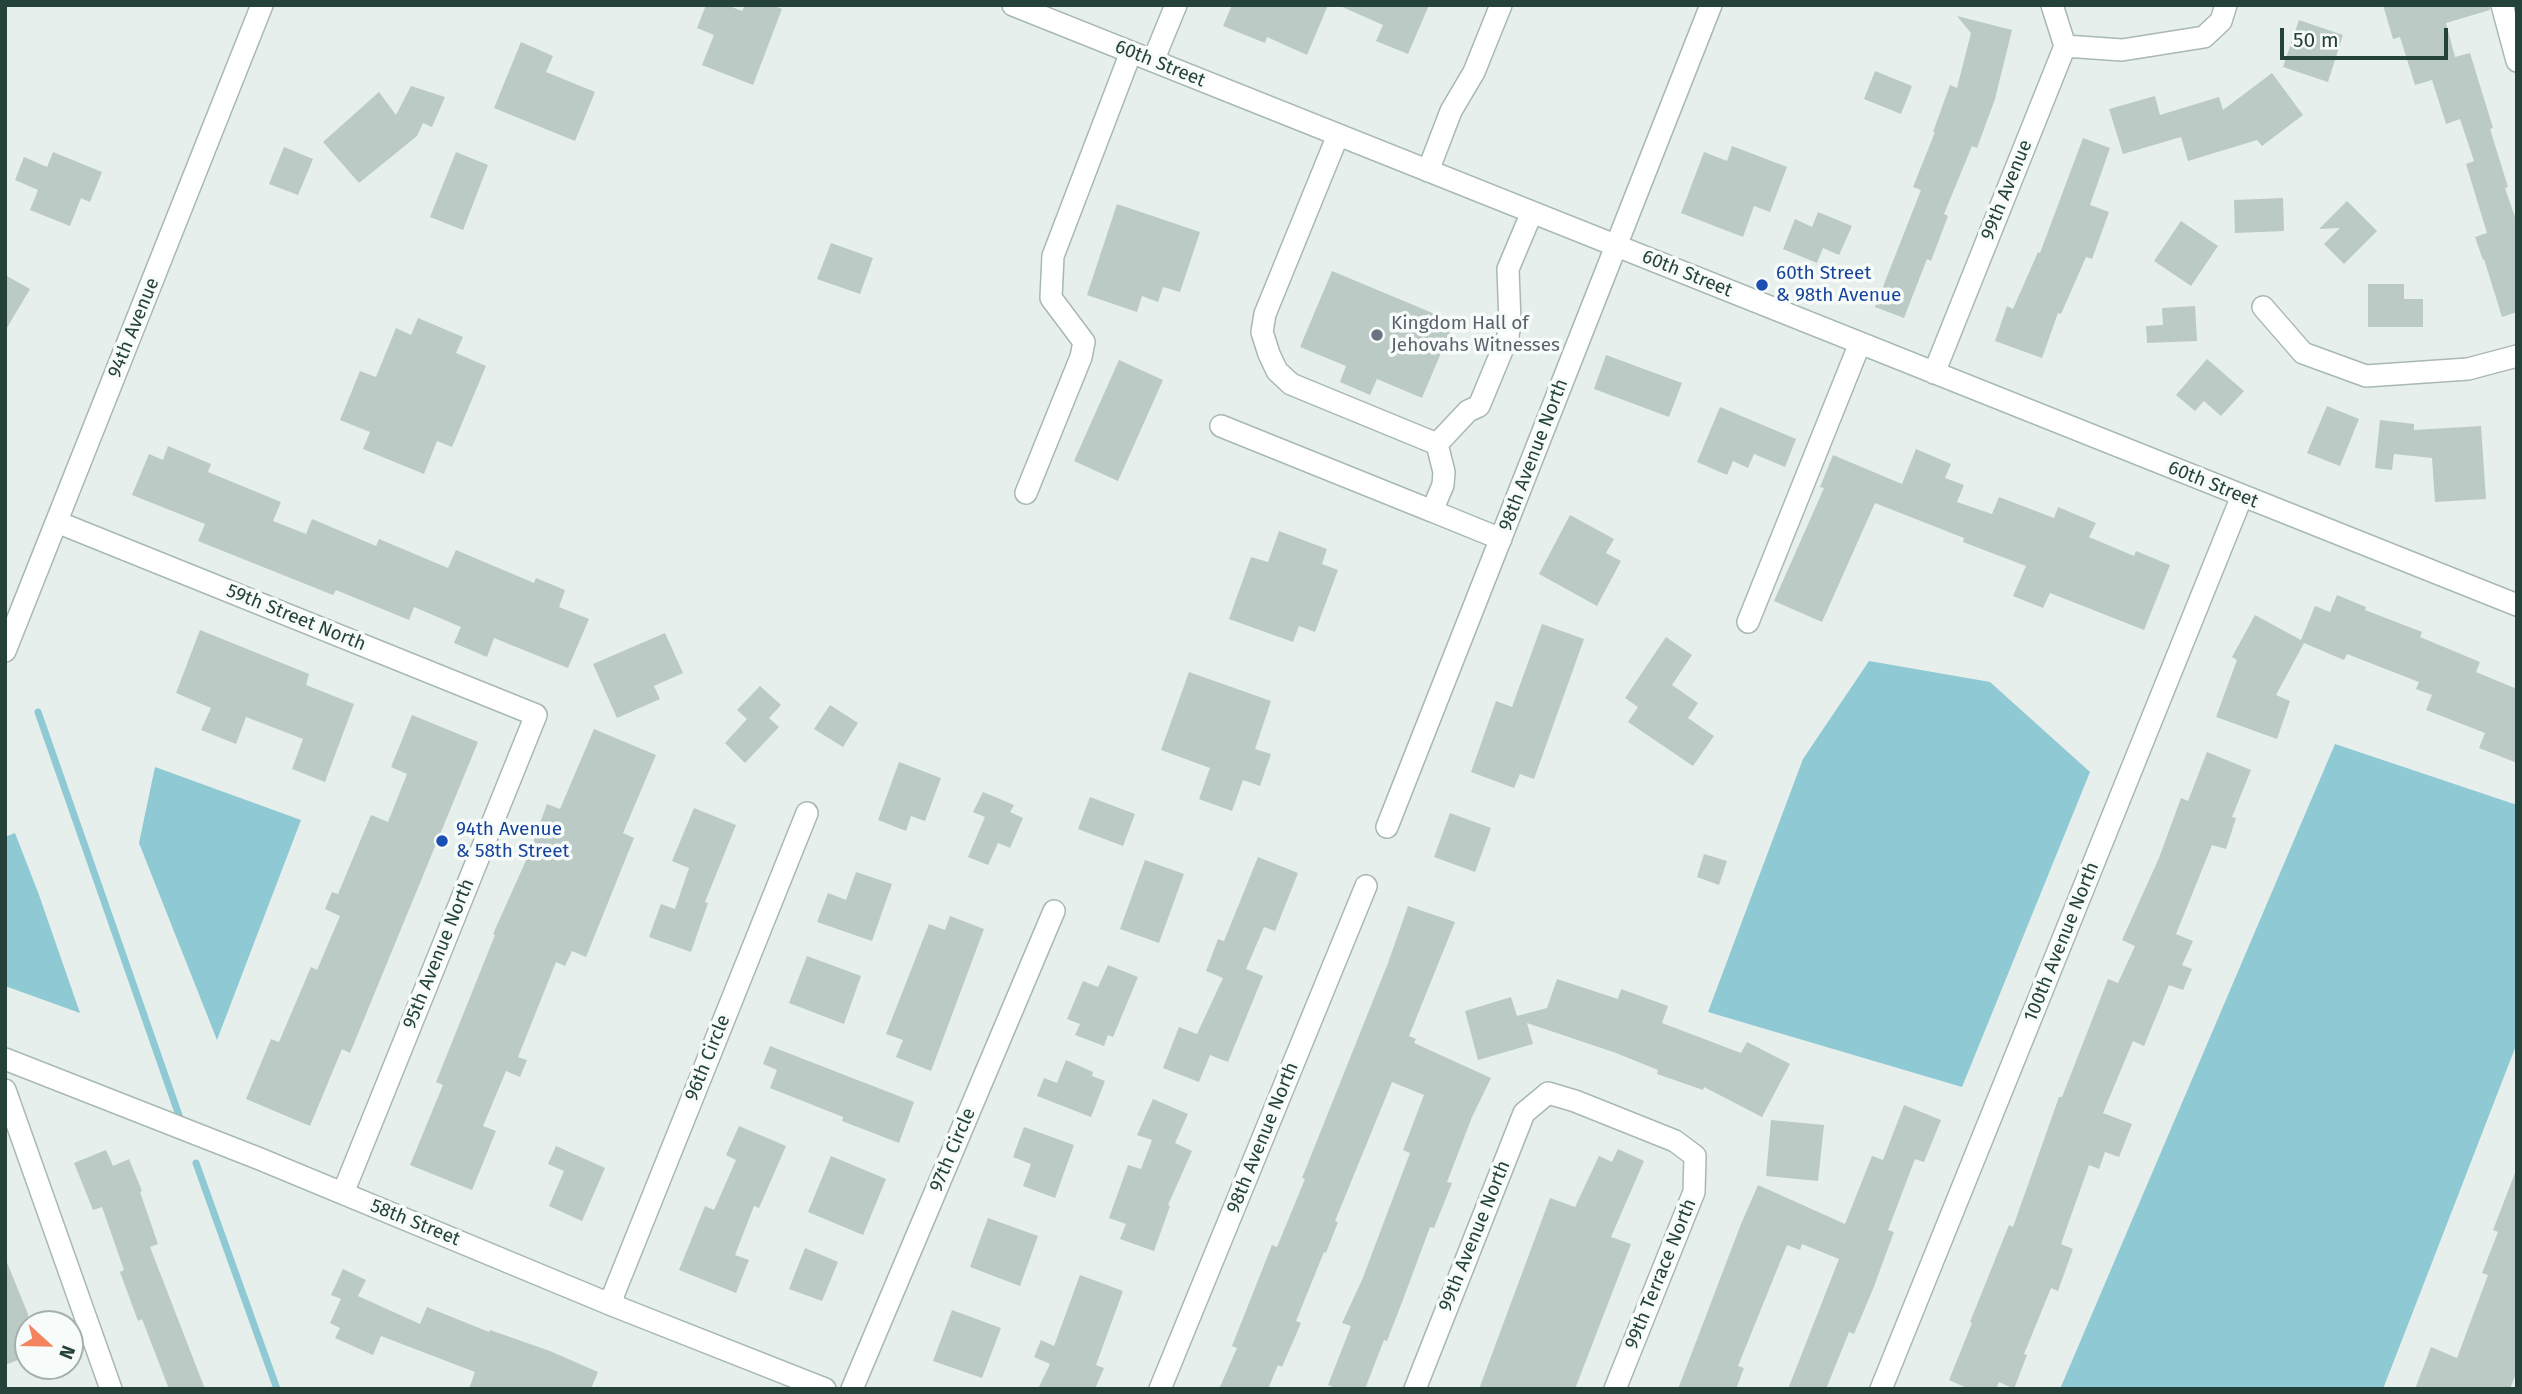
<!DOCTYPE html>
<style>
body{margin:0}
#map{position:relative;width:2522px;height:1394px;overflow:hidden;background:#e6efeb;font-family:"Fira Sans",sans-serif}
canvas{display:block}
.frame{position:absolute;inset:0;border:7px solid #24423a;pointer-events:none}
.north{position:absolute;left:14px;top:1310px;width:70px;height:70px;box-sizing:border-box;background:#f7fbf9;border:2px solid #a3b1ad;border-radius:50%;rotate:112deg;font-size:19px;font-weight:700;line-height:28px;text-align:center;color:#24423a}
.north::after{content:'';display:block;margin:auto;width:24px;height:32px;background:#f4845f;clip-path:polygon(50% 0,100% 100%,50% 72%,0 100%)}
.scale{position:absolute;left:2280px;top:28px;width:168px;height:32px;box-sizing:border-box;border:4px solid #24423a;border-top:0;padding-left:9px;font-size:21px;line-height:24px;white-space:nowrap;color:#24423a;-webkit-text-stroke:5px #f7fbf9;paint-order:stroke}
</style>
<div id="map">
<canvas width="2522" height="1394"></canvas>
<div class="frame"></div>
<div class="north">N</div>
<div class="scale">50 m</div>
</div>
<script>
const g = document.querySelector('canvas').getContext('2d');
g.lineJoin = 'round';
function fill(path, color) {
  g.fillStyle = color;
  g.fill(path, 'evenodd');
}
function poly(rows) {
  const path = new Path2D();
  for (const r of rows) {
    path.moveTo(r[0], r[1]);
    for (let i = 2; i < r.length; i += 2) path.lineTo(r[i], r[i + 1]);
  }
  return path;
}
function strokePath(path, color, width, dash) {
  g.strokeStyle = color;
  g.lineWidth = width;
  g.lineCap = dash ? 'butt' : 'round';
  g.setLineDash(dash || []);
  g.stroke(path);
}
function label(font, color, halo, rows, align = 'center') {
  g.font = font + ' "Fira Sans",sans-serif';
  g.lineWidth = 7;
  g.setLineDash([]);
  g.textBaseline = 'middle';
  g.strokeStyle = halo;
  g.fillStyle = color;
  for (const [text, x, y, turn = 0] of rows) {
    g.save();
    g.translate(x, y);
    g.rotate((+turn || 0) * Math.PI / 180);
    g.textAlign = isNaN(turn) ? turn : align;
    if (halo) g.strokeText(text, 0, 0);
    g.fillText(text, 0, 0);
    g.restore();
  }
}
const water = poly([
 [1869,661,1990,682,2090,772,1962,1087,1708,1012,1803,759],
 [2335,744,2517,805,2517,1043,2383,1389,2060,1389],
 [155,767,301,820,217,1040,139,843],
 [15,833,39,895,80,1013,5,986,5,837]
]);
const stream = poly([
 [38,712,182,1124],
 [196,1163,277,1389]
]);
const building = poly([
 [706,5,727,5,742,11,745,5,772,5,782,9,753,85,702,65,714,35,697,28],
 [1232,5,1328,5,1307,55,1267,37,1265,43,1223,26],
 [1338,5,1429,5,1408,54,1376,41,1383,25],
 [2383,5,2489,5,2490,10,2446,23,2455,57,2470,53,2493,128,2490,129,2508,187,2505,188,2517,223,2517,312,2502,317,2484,259,2483,260,2475,237,2487,233,2466,164,2474,161,2460,119,2446,124,2432,80,2415,85,2400,37,2393,39],
 [1957,16,2012,30,1995,99,1977,148,1972,146,1944,214,1948,216,1931,261,1927,259,1904,318,1875,307,1921,190,1913,187,1935,132,1933,132,1950,85,1957,88,1971,33],
 [2299,20,2343,35,2328,82,2283,67],
 [521,42,553,56,546,72,595,92,575,141,494,108],
 [1875,71,1912,86,1901,114,1864,99],
 [2272,73,2303,115,2262,146,2257,140,2188,161,2181,137,2123,154,2109,109,2155,96,2160,115,2219,97,2223,110],
 [411,86,445,97,432,127,423,123,417,136,359,183,323,142,379,92,396,115],
 [2083,138,2110,148,2090,205,2109,212,2092,259,2086,257,2061,314,2058,313,2042,358,1995,341,2007,306,2013,309,2038,252,2040,253],
 [1732,146,1787,167,1770,212,1754,206,1743,237,1681,213,1704,152,1727,161],
 [284,147,313,159,298,195,269,184],
 [53,152,102,172,90,202,81,198,70,226,30,210,38,190,15,180,24,157,47,167],
 [456,152,488,165,463,230,430,217],
 [2283,198,2284,231,2235,233,2234,200],
 [2347,201,2377,231,2344,264,2324,244,2340,228,2319,229],
 [1117,204,1200,232,1180,292,1163,287,1158,302,1142,296,1137,312,1087,295],
 [1818,212,1852,226,1839,255,1823,248,1817,263,1783,249,1795,219,1812,227],
 [2181,221,2218,246,2191,286,2154,261],
 [831,243,873,258,860,294,817,279],
 [1332,271,1454,322,1422,398,1377,379,1370,395,1340,382,1346,366,1300,347],
 [5,275,30,289,5,331],
 [2368,284,2404,284,2404,299,2423,299,2423,327,2368,327],
 [2195,306,2197,341,2147,343,2146,326,2163,325,2162,308],
 [418,318,463,337,456,353,486,366,452,447,437,441,424,474,363,449,370,432,340,420,360,371,376,377,396,328,411,335],
 [1606,355,1682,383,1669,417,1594,389],
 [2207,359,2244,391,2221,416,2204,401,2195,411,2176,395],
 [1119,360,1163,380,1118,481,1074,461],
 [2327,406,2359,419,2340,466,2307,453],
 [1720,407,1796,439,1785,467,1754,454,1748,468,1733,461,1727,475,1697,462],
 [2380,420,2414,424,2414,430,2481,426,2486,499,2435,502,2432,458,2394,454,2392,470,2375,468],
 [168,446,211,464,208,472,281,502,273,521,306,534,312,519,376,546,379,539,448,568,456,550,534,583,536,578,565,590,559,607,589,619,568,668,494,638,487,657,454,643,461,627,414,607,409,620,336,590,333,595,198,541,205,524,132,495,149,454,163,460],
 [1916,449,1951,464,1945,478,1964,485,1957,502,1992,514,1999,497,2054,518,2058,507,2096,523,2089,537,2134,556,2136,551,2170,565,2144,630,2050,593,2043,608,2013,596,2026,566,1963,542,1964,538,1875,503,1822,622,1774,601,1824,488,1820,487,1833,455,1902,484],
 [1570,515,1614,539,1606,553,1621,561,1597,606,1539,574],
 [1279,531,1327,549,1322,564,1338,570,1315,632,1299,626,1293,642,1229,619,1251,557,1268,562],
 [2337,595,2366,607,2365,610,2422,632,2420,637,2480,662,2476,672,2517,689,2517,763,2479,748,2485,733,2426,710,2432,695,2416,689,2419,682,2347,654,2344,660,2304,643,2276,695,2290,701,2277,739,2216,717,2237,660,2232,657,2255,615,2301,640,2315,606,2330,612],
 [1542,624,1584,639,1534,779,1520,774,1514,788,1471,772,1496,701,1512,707],
 [200,630,309,674,306,685,354,704,325,782,292,769,303,739,246,717,236,744,201,730,211,708,176,693],
 [665,633,683,673,654,686,660,699,617,718,593,664],
 [1666,637,1692,655,1672,685,1698,703,1688,718,1714,736,1693,766,1628,722,1638,707,1625,698],
 [1189,672,1271,701,1255,749,1271,754,1260,786,1243,780,1232,811,1199,799,1210,768,1161,750],
 [760,686,781,705,769,718,779,727,745,763,725,743,747,719,737,710],
 [830,705,858,723,843,747,814,729],
 [412,715,478,742,350,1053,342,1049,310,1126,246,1099,271,1039,279,1042,311,967,317,970,340,916,325,909,332,892,338,894,371,815,388,822,407,774,391,767],
 [594,729,656,755,623,833,634,838,586,957,572,951,565,966,556,962,518,1057,527,1060,520,1077,506,1071,483,1126,496,1131,472,1190,410,1165,443,1085,436,1082,495,935,493,934,528,856,547,804,560,809],
 [2207,752,2251,770,2232,817,2236,818,2226,849,2212,845,2176,934,2193,941,2182,965,2192,969,2183,990,2169,985,2144,1046,2133,1041,2103,1113,2132,1124,2119,1157,2105,1152,2099,1169,2089,1165,2061,1244,2073,1249,2058,1291,2051,1288,2024,1354,2027,1355,2014,1389,1999,1382,1996,1389,1969,1389,1949,1380,1972,1323,1970,1322,2009,1225,2013,1227,2059,1097,2062,1097,2108,979,2118,983,2135,946,2122,940,2159,858,2181,798,2188,801],
 [899,762,941,778,925,821,911,816,906,831,878,820],
 [983,792,1014,805,1010,812,1023,818,1010,848,998,843,988,865,968,857,985,817,973,812],
 [1090,797,1135,814,1123,846,1078,829],
 [694,808,736,825,705,902,708,903,691,952,649,937,661,904,675,909,689,868,672,861],
 [1450,813,1491,828,1475,872,1434,857],
 [1704,854,1727,861,1719,885,1697,877],
 [1258,857,1298,873,1275,931,1264,927,1246,969,1263,976,1228,1062,1210,1055,1199,1082,1163,1068,1179,1027,1197,1034,1223,978,1206,971,1218,939,1224,941],
 [1145,860,1184,874,1159,943,1120,929],
 [856,872,892,884,872,941,817,922,828,893,846,900],
 [1408,906,1455,922,1409,1036,1416,1039,1414,1043,1491,1078,1472,1117,1447,1182,1452,1183,1434,1228,1430,1227,1404,1297,1387,1341,1384,1340,1365,1389,1338,1389,1328,1385,1351,1326,1342,1323,1362,1280,1410,1153,1403,1150,1424,1095,1392,1082,1335,1221,1338,1222,1326,1253,1324,1252,1296,1321,1301,1323,1282,1367,1278,1365,1268,1389,1219,1389,1237,1348,1232,1346,1272,1245,1277,1247,1305,1179,1302,1178,1388,963],
 [950,916,984,929,931,1071,896,1057,903,1040,886,1034,929,924,945,930],
 [807,956,861,976,844,1024,789,1003],
 [1108,965,1138,977,1113,1037,1108,1035,1104,1046,1075,1035,1080,1024,1067,1019,1083,981,1098,987],
 [1557,979,1618,999,1621,989,1668,1006,1662,1023,1741,1053,1747,1042,1790,1064,1762,1117,1704,1087,1703,1090,1657,1074,1658,1070,1616,1053,1527,1023,1533,1044,1478,1060,1465,1011,1511,997,1517,1016,1547,1008],
 [770,1046,914,1102,899,1143,842,1121,843,1117,770,1088,777,1070,763,1064],
 [1066,1060,1093,1072,1092,1076,1105,1081,1091,1117,1037,1096,1044,1078,1057,1083],
 [1153,1099,1188,1114,1175,1143,1192,1151,1168,1205,1170,1206,1154,1251,1120,1239,1126,1224,1109,1218,1128,1165,1141,1169,1152,1140,1137,1135],
 [1904,1105,1941,1120,1924,1162,1915,1159,1888,1230,1894,1232,1873,1289,1854,1334,1849,1332,1826,1389,1788,1389,1839,1259,1802,1244,1800,1250,1787,1245,1738,1366,1744,1368,1736,1389,1678,1389,1741,1224,1758,1185,1845,1224,1872,1156,1883,1160],
 [1771,1120,1824,1125,1818,1181,1766,1176],
 [739,1126,786,1146,759,1208,754,1206,735,1255,749,1260,736,1293,679,1270,705,1206,714,1210,736,1160,726,1155],
 [1024,1127,1074,1145,1055,1198,1023,1186,1031,1164,1013,1157],
 [556,1146,605,1168,582,1221,549,1206,564,1171,548,1164],
 [1618,1149,1644,1161,1611,1237,1631,1244,1575,1389,1479,1389,1550,1198,1575,1207,1599,1156,1612,1162],
 [106,1150,113,1166,129,1159,142,1191,140,1192,158,1244,150,1247,205,1389,169,1389,142,1319,138,1321,120,1272,124,1270,102,1207,93,1210,74,1163],
 [831,1156,886,1179,863,1235,808,1212],
 [2515,1173,2517,1371,2510,1389,2415,1389,2431,1347,2457,1358,2488,1275,2482,1273,2498,1232,2493,1230],
 [988,1218,1038,1236,1020,1286,970,1267],
 [805,1248,838,1262,822,1301,789,1289],
 [6,1260,28,1314,28,1356,5,1365],
 [343,1269,366,1280,358,1296,420,1324,427,1307,489,1332,490,1330,550,1351,598,1372,591,1389,469,1389,475,1372,381,1336,373,1355,335,1338,340,1328,330,1323,341,1299,331,1295],
 [1080,1275,1123,1291,1096,1365,1104,1368,1095,1389,1038,1389,1050,1364,1034,1357,1041,1340,1054,1346],
 [952,1310,1001,1328,982,1378,933,1361]
]);
const minor = poly([
 [1013,5,2517,605],
 [2502,5,2517,61],
 [2065,46,2122,50,2204,37,2221,21,2226,5],
 [1153,61,1176,5],
 [1338,135,1265,314,1262,332,1269,354,1277,371,1291,384,1437,444,1444,472,1443,485,1432,511,1501,539],
 [1428,171,1451,111,1474,72,1501,5],
 [2263,307,2303,353,2366,376,2468,369,2517,356],
 [1934,373,2065,46,2052,5],
 [1221,426,1432,511],
 [1437,444,1468,411,1479,406,1508,336,1510,323,1508,269,1532,212],
 [1026,493,1081,357,1084,342,1051,298,1053,256,1131,52],
 [57,522,536,715,343,1193],
 [1748,622,1860,343],
 [5,651,262,5],
 [1387,827,1711,5],
 [5,1059,260,1159,612,1305,825,1389],
 [5,1090,111,1389],
 [612,1305,614,1293,807,813],
 [852,1389,1054,911],
 [1160,1389,1366,886],
 [1415,1389,1524,1113,1548,1093,1575,1101,1675,1141,1695,1156,1694,1192,1615,1389],
 [1881,1389,2242,496]
]);
const markers = [
 [1762,285,7,"#1a4fb4"],
 [1377,335,7,"#6b7280"],
 [442,841,7,"#1a4fb4"]
];
const streetNames = [
 ["60th Street",1160,64,22],
 ["99th Avenue",2007,190,-68],
 ["60th Street",1687,274,22],
 ["94th Avenue",134,328,-68],
 ["98th Avenue North",1534,455,-69],
 ["60th Street",2213,485,22],
 ["59th Street North",296,618,22],
 ["100th Avenue North",2062,942,-68],
 ["95th Avenue North",439,954,-68],
 ["96th Circle",708,1058,-68],
 ["98th Avenue North",1263,1138,-68],
 ["97th Circle",953,1150,-67],
 ["58th Street",415,1223,22],
 ["99th Avenue North",1475,1236,-68],
 ["99th Terrace North",1661,1274,-68]
];
const transitNames = [
 ["60th Street",1776,274],
 ["& 98th Avenue",1776,296],
 ["94th Avenue",456,830],
 ["& 58th Street",456,852]
];
const worshipNames = [
 ["Kingdom Hall of",1391,324],
 ["Jehovahs Witnesses",1391,346]
];
fill(water, '#8ec9d4');
strokePath(stream, '#8ec9d4', 7);
fill(building, '#bbcac4');
strokePath(minor, '#a8b8b2', 24);
strokePath(minor, '#fff', 21);
for (const [x, y, r, color] of markers) {
  const dot = new Path2D();
  dot.arc(x, y, r, 0, 2 * Math.PI);
  g.fillStyle = color;
  g.fill(dot);
  strokePath(dot, '#f7fbf9', 2.5);
}
label('19px', '#24423a', '#f7fbf9', streetNames);
label('19px', '#164399', '#f7fbf9', transitNames, 'left');
label('19px', '#5b616d', '#f7fbf9', worshipNames, 'left');
</script>
